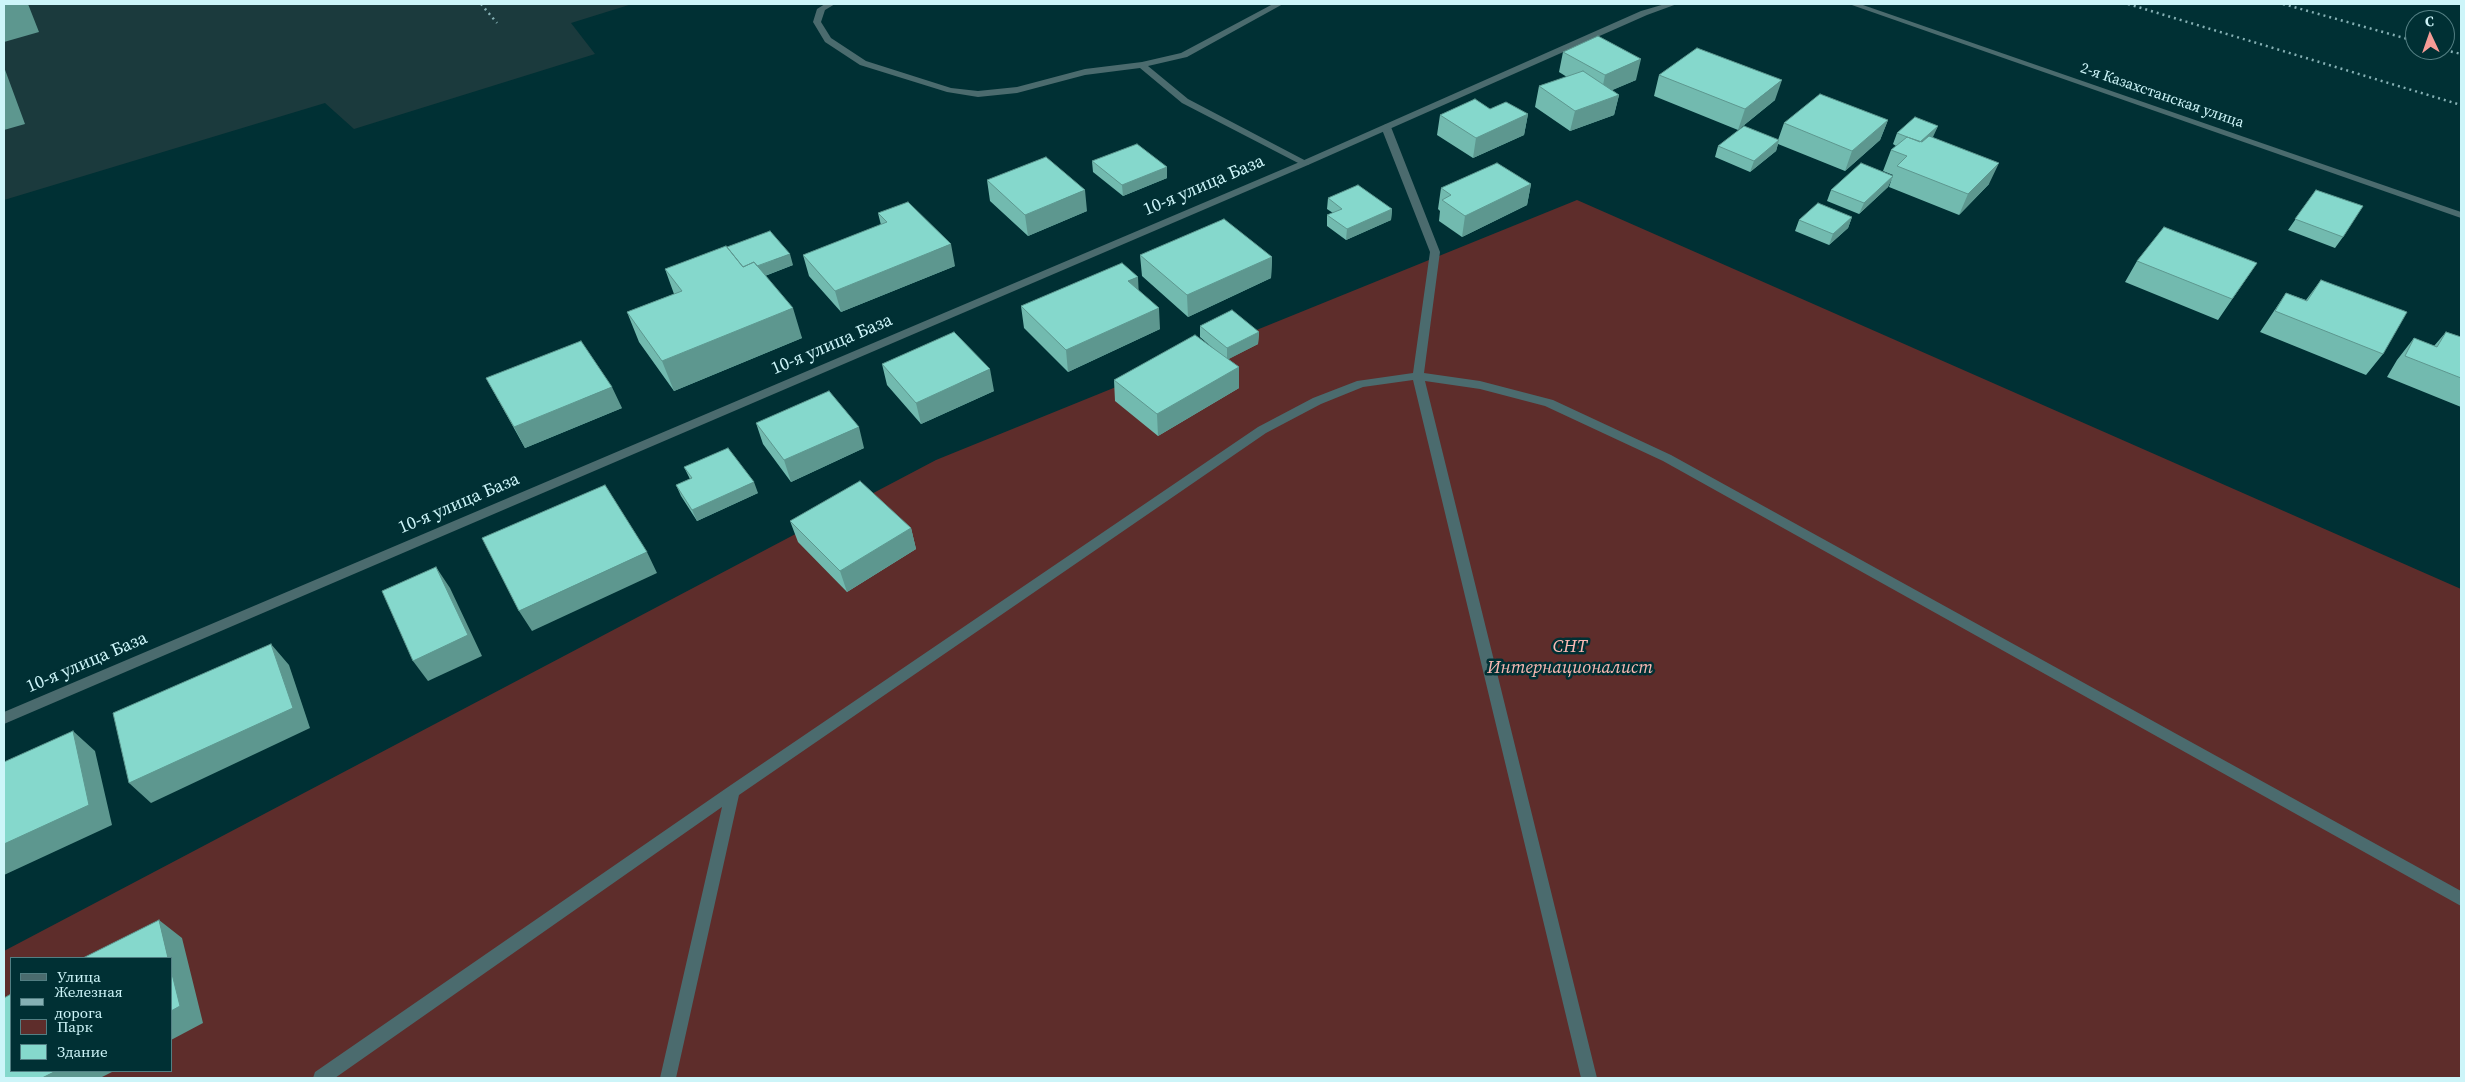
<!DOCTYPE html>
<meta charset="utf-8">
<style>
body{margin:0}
#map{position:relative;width:2465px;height:1082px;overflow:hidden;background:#003034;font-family:"Source Serif 4",serif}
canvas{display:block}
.frame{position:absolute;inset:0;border:5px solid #cdf5f9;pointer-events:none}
.legend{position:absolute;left:10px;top:957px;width:162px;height:115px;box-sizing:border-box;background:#003034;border:1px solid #527f83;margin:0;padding:6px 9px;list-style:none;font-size:15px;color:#cdf5f9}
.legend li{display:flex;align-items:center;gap:10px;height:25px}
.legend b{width:25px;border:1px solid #527f83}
.north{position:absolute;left:2405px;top:10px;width:50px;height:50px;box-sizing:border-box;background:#003034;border:1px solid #527f83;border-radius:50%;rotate:357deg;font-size:14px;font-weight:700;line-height:20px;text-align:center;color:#cdf5f9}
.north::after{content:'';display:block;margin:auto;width:18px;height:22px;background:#f59c96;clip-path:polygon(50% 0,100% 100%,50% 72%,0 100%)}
</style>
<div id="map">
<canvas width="2465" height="1082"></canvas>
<div class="frame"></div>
<ul class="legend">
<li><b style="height:6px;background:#4b6b6e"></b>Улица</li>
<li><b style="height:6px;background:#85b0b4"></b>Железная дорога</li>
<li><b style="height:14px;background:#5e2d2b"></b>Парк</li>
<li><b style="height:14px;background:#85d8cc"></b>Здание</li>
</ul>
<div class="north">С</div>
</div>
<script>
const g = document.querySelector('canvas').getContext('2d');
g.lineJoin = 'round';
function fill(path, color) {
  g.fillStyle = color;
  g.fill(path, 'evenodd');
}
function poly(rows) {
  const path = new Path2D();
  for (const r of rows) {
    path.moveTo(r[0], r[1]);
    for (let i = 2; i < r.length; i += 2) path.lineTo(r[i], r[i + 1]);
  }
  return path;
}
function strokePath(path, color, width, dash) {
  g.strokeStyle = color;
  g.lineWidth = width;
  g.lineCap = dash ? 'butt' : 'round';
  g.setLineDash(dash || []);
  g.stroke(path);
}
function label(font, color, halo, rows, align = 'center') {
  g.font = font + ' "Source Serif 4",serif';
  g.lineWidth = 5;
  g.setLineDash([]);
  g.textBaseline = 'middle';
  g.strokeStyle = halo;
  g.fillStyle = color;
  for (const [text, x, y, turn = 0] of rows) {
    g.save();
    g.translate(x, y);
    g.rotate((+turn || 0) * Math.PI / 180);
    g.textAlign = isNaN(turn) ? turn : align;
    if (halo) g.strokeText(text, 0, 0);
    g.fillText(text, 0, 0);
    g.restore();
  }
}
const built = poly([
 [4,4,632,4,571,23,595,54,354,129,325,103,4,200]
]);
const green = poly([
 [1577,200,2461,589,2461,1078,4,1078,4,951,936,460],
 [11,958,171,958,171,1071,11,1071]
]);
const service = poly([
 [825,4,835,4,825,10,821,22,831,38,866,61,951,88,978,91,1017,87,1085,69,1142,62,1181,53,1273,4,1283,4,1187,57,1148,66,1188,99,1310,163,1308,165,1302,165,1182,103,1140,68,1085,75,1017,93,978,97,947,92,860,65,825,42,813,22,817,9,825,4],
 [1386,124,1391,127,1440,252,1424,373,1480,381,1553,400,1671,455,2461,891,2461,906,1663,461,1545,406,1480,389,1425,381,1597,1078,1581,1078,1413,380,1363,387,1321,404,1266,433,739,795,676,1078,660,1078,722,807,335,1078,313,1078,315,1072,728,787,1258,427,1313,398,1357,381,1413,373,1430,252,1381,127,1386,124]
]);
const minor = poly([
 [1665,4,1677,4,1647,15,1308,165,4,724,4,712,1302,161,1641,11,1665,4]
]);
const tertiary = poly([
 [1849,4,1860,4,2461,212,2461,218,1849,4]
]);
const rail = poly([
 [481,4,497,23],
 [2128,4,2461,105],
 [2283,4,2415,41],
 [2445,50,2461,54]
]);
const wall = poly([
 [1563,52,1636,80,1612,90,1619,95,1614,115,1570,131,1535,107,1539,86,1567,77,1559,72],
 [1659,75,1775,100,1738,130,1654,96],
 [1490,109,1528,114,1524,135,1473,158,1437,135,1440,115],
 [1888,120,1880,140,1845,171,1778,144,1776,151,1750,172,1715,157,1718,146,1778,140,1784,123],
 [1938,126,1932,137,1989,184,1959,215,1889,187,1893,175,1883,171,1891,150,1896,146,1893,144,1897,133],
 [1092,161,1167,167,1167,178,1123,196,1093,172],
 [1893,176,1888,187,1859,214,1827,201,1831,190],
 [987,180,1087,211,1028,236,990,201],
 [1531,184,1527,205,1462,237,1439,221,1440,211,1438,209,1441,188],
 [2316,190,2343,237,2335,248,2288,230],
 [1328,198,1392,209,1391,220,1346,240,1327,226,1327,215,1333,213,1327,209],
 [878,213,955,266,841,312,809,276,803,255,881,225],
 [1852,217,1848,228,1829,245,1795,231,1799,220],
 [727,247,793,265,765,276,802,338,674,391,639,342,627,312,674,294,665,269],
 [1140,255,1272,257,1271,278,1188,317,1142,276],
 [2137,261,2257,263,2218,320,2125,282],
 [2321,280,2383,354,2366,375,2260,332,2286,293,2306,300],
 [1138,290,1160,329,1068,372,1024,328,1021,306],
 [1200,326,1259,332,1258,344,1228,359,1239,367,1239,388,1158,436,1115,401,1114,380,1215,350,1200,337],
 [2446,332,2461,337,2461,407,2387,377,2397,360,2414,338,2434,346],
 [882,364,994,391,921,424,887,385],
 [486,378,622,408,525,448],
 [756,423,864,448,791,482,763,444],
 [684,467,758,493,697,521,681,496,676,485,690,479],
 [790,521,911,528,916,549,847,592,798,542]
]);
const shadedWall = poly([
 [4,4,28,4,39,32,4,42],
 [1641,59,1636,80,1601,95,1605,75],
 [4,67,25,124,4,130],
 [1782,80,1775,100,1738,130,1745,109],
 [1619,95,1614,115,1570,131,1575,111],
 [1528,114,1524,135,1473,158,1476,138],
 [1888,120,1880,140,1845,171,1852,151],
 [1938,126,1933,137,1915,153,1920,142],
 [1779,140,1776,151,1750,172,1754,161],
 [1999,163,1989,184,1959,215,1968,194],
 [1167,167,1167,178,1123,196,1122,185],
 [1893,176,1888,187,1859,214,1864,203],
 [1531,184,1527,205,1462,237,1465,216],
 [1085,190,1087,211,1028,236,1025,215],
 [1392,209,1391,220,1346,240,1347,229],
 [1852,217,1848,228,1829,245,1833,234],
 [951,244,955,266,841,312,835,291],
 [790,254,793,265,746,283,742,272],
 [1272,257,1271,278,1188,317,1187,295],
 [1138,277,1139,298,1128,281],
 [793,308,802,338,674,391,662,361],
 [1159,308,1160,329,1068,372,1066,350],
 [1259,332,1258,344,1227,360,1227,348],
 [1239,367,1239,388,1158,436,1157,414],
 [990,369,994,391,921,424,916,403],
 [612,387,622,408,525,448,514,427],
 [859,427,864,448,791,482,784,460],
 [754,482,758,493,697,521,692,510],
 [911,528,916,549,847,592,840,571],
 [647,552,657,573,532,631,519,611],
 [436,567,450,588,482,656,428,681,413,661],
 [271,644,289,665,310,728,151,803,129,783],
 [73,731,95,751,112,825,4,875,4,844],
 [159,920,182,938,203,1023,171,1040,171,958,168,958],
 [56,1071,114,1071,100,1078,42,1078]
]);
const building = poly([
 [1598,36,1641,59,1605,75,1563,52,1598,36],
 [1697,48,1782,80,1745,109,1659,75,1697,48],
 [1583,71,1619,95,1575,111,1539,86,1583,71],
 [1820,94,1888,120,1852,151,1784,123,1820,94],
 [1475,99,1490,109,1506,102,1528,114,1476,138,1440,115,1475,99],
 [1915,117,1938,126,1920,142,1897,133,1915,117],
 [1744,126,1779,140,1754,161,1718,146,1744,126],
 [1929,136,1999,163,1968,194,1897,166,1907,156,1891,150,1907,137,1922,142,1929,136],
 [1137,144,1167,167,1122,185,1092,161,1137,144],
 [1046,157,1085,190,1025,215,987,180,1046,157],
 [1497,163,1531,184,1465,216,1442,200,1451,195,1441,188,1497,163],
 [1861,163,1893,176,1864,203,1831,190,1861,163],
 [1358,185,1392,209,1347,229,1327,215,1342,209,1328,198,1358,185],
 [2316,190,2363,206,2343,237,2295,219,2316,190],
 [908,202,951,244,835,291,803,255,887,222,878,213,908,202],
 [1818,203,1852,217,1833,234,1799,220,1818,203],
 [1224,219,1272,257,1187,295,1140,255,1224,219],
 [2164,227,2257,263,2232,299,2137,261,2164,227],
 [770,231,790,254,757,266,754,262,743,267,727,247,770,231],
 [726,246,743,267,754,262,793,308,662,361,627,312,682,291,665,269,726,246],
 [1122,263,1138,277,1128,281,1159,308,1066,350,1021,306,1122,263],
 [2321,280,2407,312,2383,354,2275,311,2286,293,2307,301,2321,280],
 [1232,310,1259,332,1227,348,1200,326,1232,310],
 [954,332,990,369,916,403,882,364,954,332],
 [2446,332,2461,337,2461,378,2405,356,2414,338,2437,347,2446,332],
 [1195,335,1239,367,1157,414,1114,380,1195,335],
 [581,341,612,387,514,427,486,378,581,341],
 [829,391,859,427,784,460,756,423,829,391],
 [728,448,754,482,692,510,676,485,692,478,684,467,728,448],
 [860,481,911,528,840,571,790,521,860,481],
 [605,485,647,552,519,611,482,538,605,485],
 [436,567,468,635,413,661,382,591,436,567],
 [271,644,293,708,129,783,113,713,271,644],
 [73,731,89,805,4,844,4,762,73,731],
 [159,920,168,958,83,958,159,920],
 [171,970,180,1006,171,1011,171,970],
 [11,994,11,1071,56,1071,42,1078,4,1078,4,998,11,994]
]);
const farStreetnames = [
 ["2-я Казахстанская улица",2162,96,19]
];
const streetNames = [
 ["10-я улица База",1204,186,-23],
 ["10-я улица База",832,345,-23],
 ["10-я улица База",459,504,-23],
 ["10-я улица База",87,663,-23]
];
const parkNames = [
 ["СНТ",1570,647],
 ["Интернационалист",1570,668]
];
fill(built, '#1b3a3d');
fill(green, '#5e2d2b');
fill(service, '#4b6b6e');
fill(minor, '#4b6b6e');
fill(tertiary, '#4b6b6e');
strokePath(rail, '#85b0b4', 2.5, [2, 4]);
fill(wall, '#72baaf');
fill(shadedWall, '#5d978f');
fill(building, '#85d8cc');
strokePath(building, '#5d978f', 1);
label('15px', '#cdf5f9', '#003034', farStreetnames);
label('18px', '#cdf5f9', '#003034', streetNames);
label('italic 18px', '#fab9b3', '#003034', parkNames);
</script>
